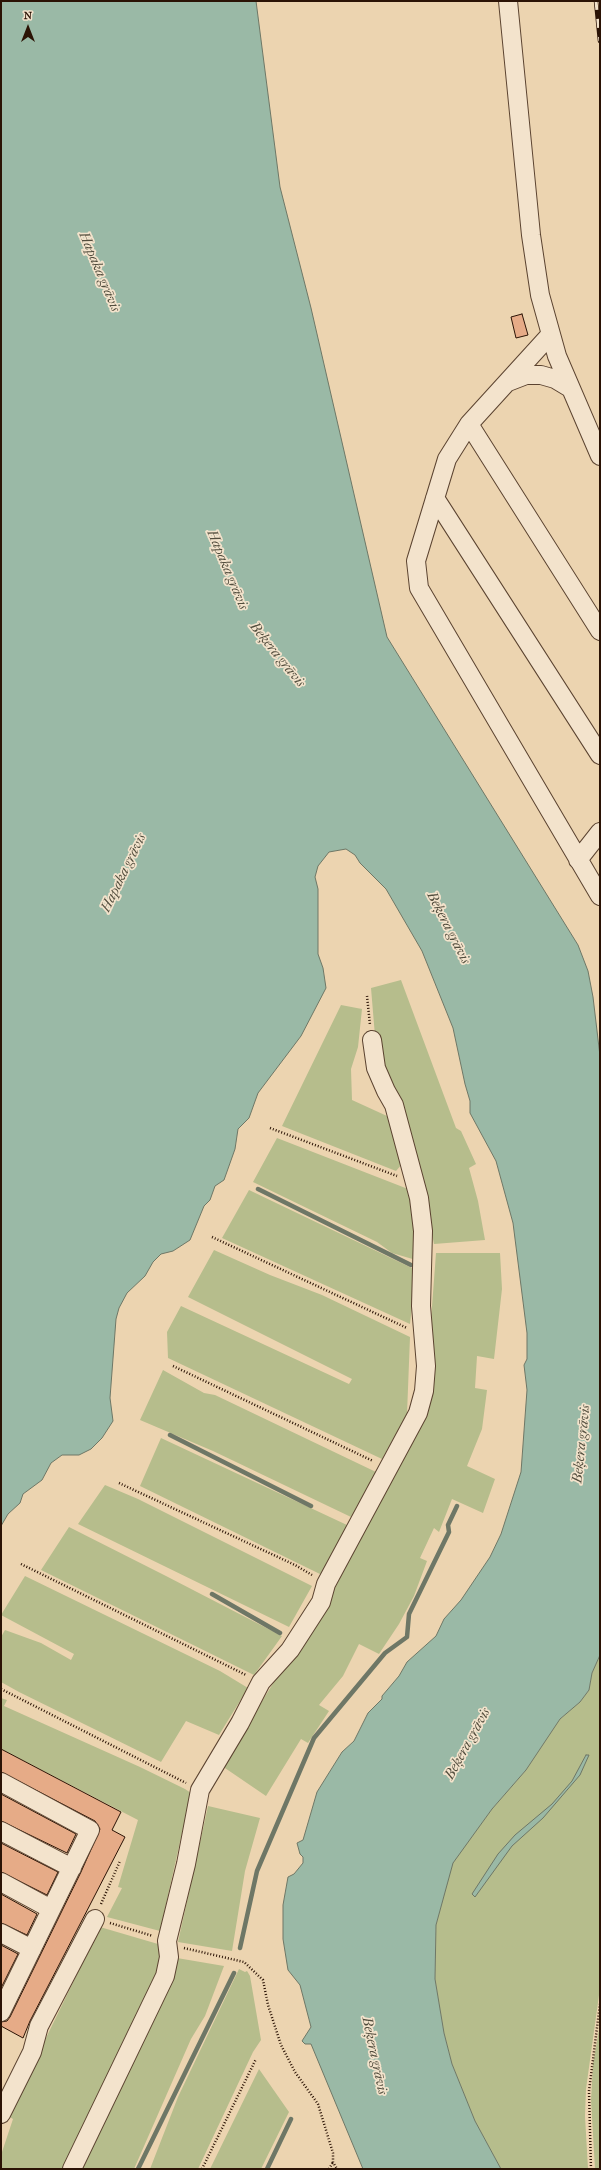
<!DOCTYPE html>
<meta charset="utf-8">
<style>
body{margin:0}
#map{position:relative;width:601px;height:2170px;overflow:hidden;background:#ecd4b0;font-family:"IM FELL French Canon",serif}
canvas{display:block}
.frame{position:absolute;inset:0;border:2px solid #2b1305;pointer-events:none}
.north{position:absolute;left:8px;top:8px;width:40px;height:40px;-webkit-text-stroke:3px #f3e3cc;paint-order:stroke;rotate:0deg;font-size:11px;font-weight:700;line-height:16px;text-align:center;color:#2b1305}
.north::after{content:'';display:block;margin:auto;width:14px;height:18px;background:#2b1305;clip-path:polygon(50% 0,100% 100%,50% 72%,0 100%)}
</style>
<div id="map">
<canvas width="601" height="2170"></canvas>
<div class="frame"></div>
<div class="north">N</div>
</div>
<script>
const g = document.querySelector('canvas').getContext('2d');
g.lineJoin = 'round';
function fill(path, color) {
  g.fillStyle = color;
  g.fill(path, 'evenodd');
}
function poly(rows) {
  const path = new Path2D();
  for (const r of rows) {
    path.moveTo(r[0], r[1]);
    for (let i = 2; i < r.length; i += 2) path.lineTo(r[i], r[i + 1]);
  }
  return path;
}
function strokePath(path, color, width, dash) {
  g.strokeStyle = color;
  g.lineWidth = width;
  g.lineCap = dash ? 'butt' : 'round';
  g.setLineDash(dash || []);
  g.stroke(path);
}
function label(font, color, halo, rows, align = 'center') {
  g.font = font + ' "IM FELL French Canon",serif';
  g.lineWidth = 3.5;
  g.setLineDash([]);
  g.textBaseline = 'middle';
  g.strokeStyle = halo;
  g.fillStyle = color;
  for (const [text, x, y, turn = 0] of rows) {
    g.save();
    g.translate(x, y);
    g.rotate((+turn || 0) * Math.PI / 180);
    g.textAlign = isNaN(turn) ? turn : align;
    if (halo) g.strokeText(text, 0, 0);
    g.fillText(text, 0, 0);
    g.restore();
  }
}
const green = poly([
 [401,980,456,1128,461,1131,476,1164,469,1168,478,1201,485,1240,434,1244,421,1181,376,1048,371,988],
 [341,1005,362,1009,358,1047,351,1069,352,1100,387,1116,402,1164,396,1171,282,1126],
 [277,1138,408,1189,416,1228,416,1260,392,1253,377,1242,253,1182],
 [249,1190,416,1270,410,1324,222,1238],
 [214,1250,270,1275,322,1295,410,1337,407,1414,382,1459,168,1358,167,1332,181,1306,349,1384,352,1379,188,1297],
 [436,1253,500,1253,502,1289,494,1359,477,1356,475,1388,487,1390,482,1429,467,1466,495,1479,483,1513,452,1499,439,1532,434,1528,420,1558,427,1561,414,1596,399,1624,379,1654,359,1644,343,1676,319,1705,329,1711,308,1743,301,1739,266,1796,222,1766,277,1677,319,1619,358,1543,398,1470,424,1413],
 [163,1370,204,1393,215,1395,376,1472,351,1517,213,1451,140,1420],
 [161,1438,347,1525,322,1575,140,1486],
 [105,1485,138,1499,312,1586,289,1627,78,1524],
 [69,1527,166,1576,282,1636,254,1675,41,1570],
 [25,1576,220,1671,248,1688,219,1735,186,1721,161,1762,19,1692,1,1682,1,1637,5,1630,41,1643,71,1660,74,1654,1,1615],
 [600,1655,600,1988,586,2089,585,2116,588,2169,501,2169,475,2121,452,2064,444,2033,435,1979,436,1925,452,1863,492,1809,526,1770,560,1719,580,1702,589,1690,592,1673],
 [1,1698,7,1700,4,1706,140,1767,185,1789,191,1793,160,1931,107,1917,122,1888,118,1887,138,1820,1,1749],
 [208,1806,260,1818,245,1871,232,1951,178,1942],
 [100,1927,158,1944,161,1957,156,1977,62,2169,1,2169,1,2155,13,2119,8,2116],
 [177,1958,224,1966,205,2016,191,2039,134,2169,81,2169],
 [239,1969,245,1972,247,1971,250,1976,261,2040,253,2052,198,2169,150,2169,178,2097],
 [600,2024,600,2169,595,2169,591,2100,593,2064],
 [259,2069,289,2112,261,2169,210,2169]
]);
const water = poly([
 [1,1,256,1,280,187,311,308,387,637,578,945,588,971,593,997,600,1056,600,1655,592,1673,589,1690,580,1702,560,1719,526,1770,492,1809,453,1863,436,1925,435,1979,444,2033,452,2064,475,2121,501,2169,363,2169,311,2044,305,2044,302,2041,311,2027,300,1985,288,1970,283,1939,283,1905,288,1877,294,1874,303,1863,303,1857,300,1854,297,1843,303,1840,317,1792,342,1752,354,1741,368,1713,382,1699,382,1696,399,1676,407,1662,436,1636,444,1619,461,1600,490,1557,501,1534,521,1472,527,1390,524,1365,527,1359,527,1333,513,1223,496,1161,470,1113,470,1101,465,1084,453,1028,422,951,386,889,360,863,355,855,346,849,329,852,318,866,315,877,318,889,318,954,323,968,326,988,301,1036,258,1093,249,1118,238,1129,235,1149,224,1180,215,1186,210,1200,204,1206,190,1240,173,1251,161,1254,153,1262,145,1276,127,1293,119,1308,116,1319,110,1398,113,1421,102,1438,91,1449,79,1455,62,1455,51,1463,42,1480,23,1494,20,1503,8,1514,1,1526,1,1],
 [586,1755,589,1755,580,1775,543,1818,512,1846,475,1897,472,1894,498,1854,515,1835,552,1804,572,1781,586,1755]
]);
const stream = poly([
 [258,1189,411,1265],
 [170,1435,311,1506],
 [212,1594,280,1633],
 [240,1948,257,1871,314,1738,385,1653,407,1637,409,1614,449,1532,448,1525,457,1506],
 [138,2169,234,1973],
 [267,2169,291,2119]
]);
const building = poly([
 [522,314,528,335,516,338,511,317,522,314],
 [1,1749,121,1812,112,1830,125,1837,30,2021,23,2038,1,2026,1,2022,7,2021,10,2017,81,1872,100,1829,95,1821,1,1772,1,1749],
 [1,1794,76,1834,67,1853,1,1821,1,1794],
 [1,1843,58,1872,47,1895,1,1872,1,1843],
 [1,1894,37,1914,27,1935,1,1923,1,1894],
 [1,1945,18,1954,1,1988,1,1945]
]);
const path = poly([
 [367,996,370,1025],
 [270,1128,397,1176],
 [212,1237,407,1328],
 [173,1366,373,1461],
 [119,1483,295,1565,312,1575],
 [21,1564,246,1675],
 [1,1689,186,1783],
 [101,1904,120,1861],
 [110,1923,153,1936],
 [184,1948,244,1962,263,1980,268,2005,281,2045,295,2072,318,2104,333,2153,333,2162,337,2169],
 [202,2169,256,2059],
 [329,2169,333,2162],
 [591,2169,589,2091,600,2004]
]);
const minor = poly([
 [508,1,531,235,540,295,557,356,600,456],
 [550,335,469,424,447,459,416,561,419,588,600,896],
 [508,382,526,375,541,375,555,379,570,388],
 [469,424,600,631],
 [435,498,600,755],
 [578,860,600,832],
 [1,1782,90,1830,1,2012],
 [1,1831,72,1868],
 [1,1882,51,1909],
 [1,1933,32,1949],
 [1,2114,32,2052,39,2026,95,1919],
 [72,2169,165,1976,169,1957,167,1941,186,1864,200,1790,240,1723,261,1682,290,1650,321,1602,326,1584,418,1413,424,1391,426,1366,421,1306,423,1231,419,1198,394,1105,386,1091,376,1068,372,1040]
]);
const rail = poly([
 [596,1,600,41]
]);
const waterNames = [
 ["Hapaka grāvis",99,272,67],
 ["Hapaka grāvis",227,570,67],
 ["Beķera grāvis",277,655,51],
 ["Hapaka grāvis",124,873,-64],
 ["Beķera grāvis",448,928,63],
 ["Beķera grāvis",582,1444,-84],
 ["Beķera grāvis",468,1744,-61],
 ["Beķera grāvis",374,2056,78]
];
fill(green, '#b6bd8c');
fill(water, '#9ab9a6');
strokePath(water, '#6e7766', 1);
strokePath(stream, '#6e7766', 4.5);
fill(building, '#e6ab87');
strokePath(building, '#2b1305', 1);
strokePath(minor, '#5b4330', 20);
strokePath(path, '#2b1305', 2.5, [1, 2]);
strokePath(minor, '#f3e3cc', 18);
strokePath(rail, '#2b1305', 4.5);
strokePath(rail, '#f3e3cc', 3, [9]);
label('italic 14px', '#524d3d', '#f3e3cc', waterNames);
</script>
